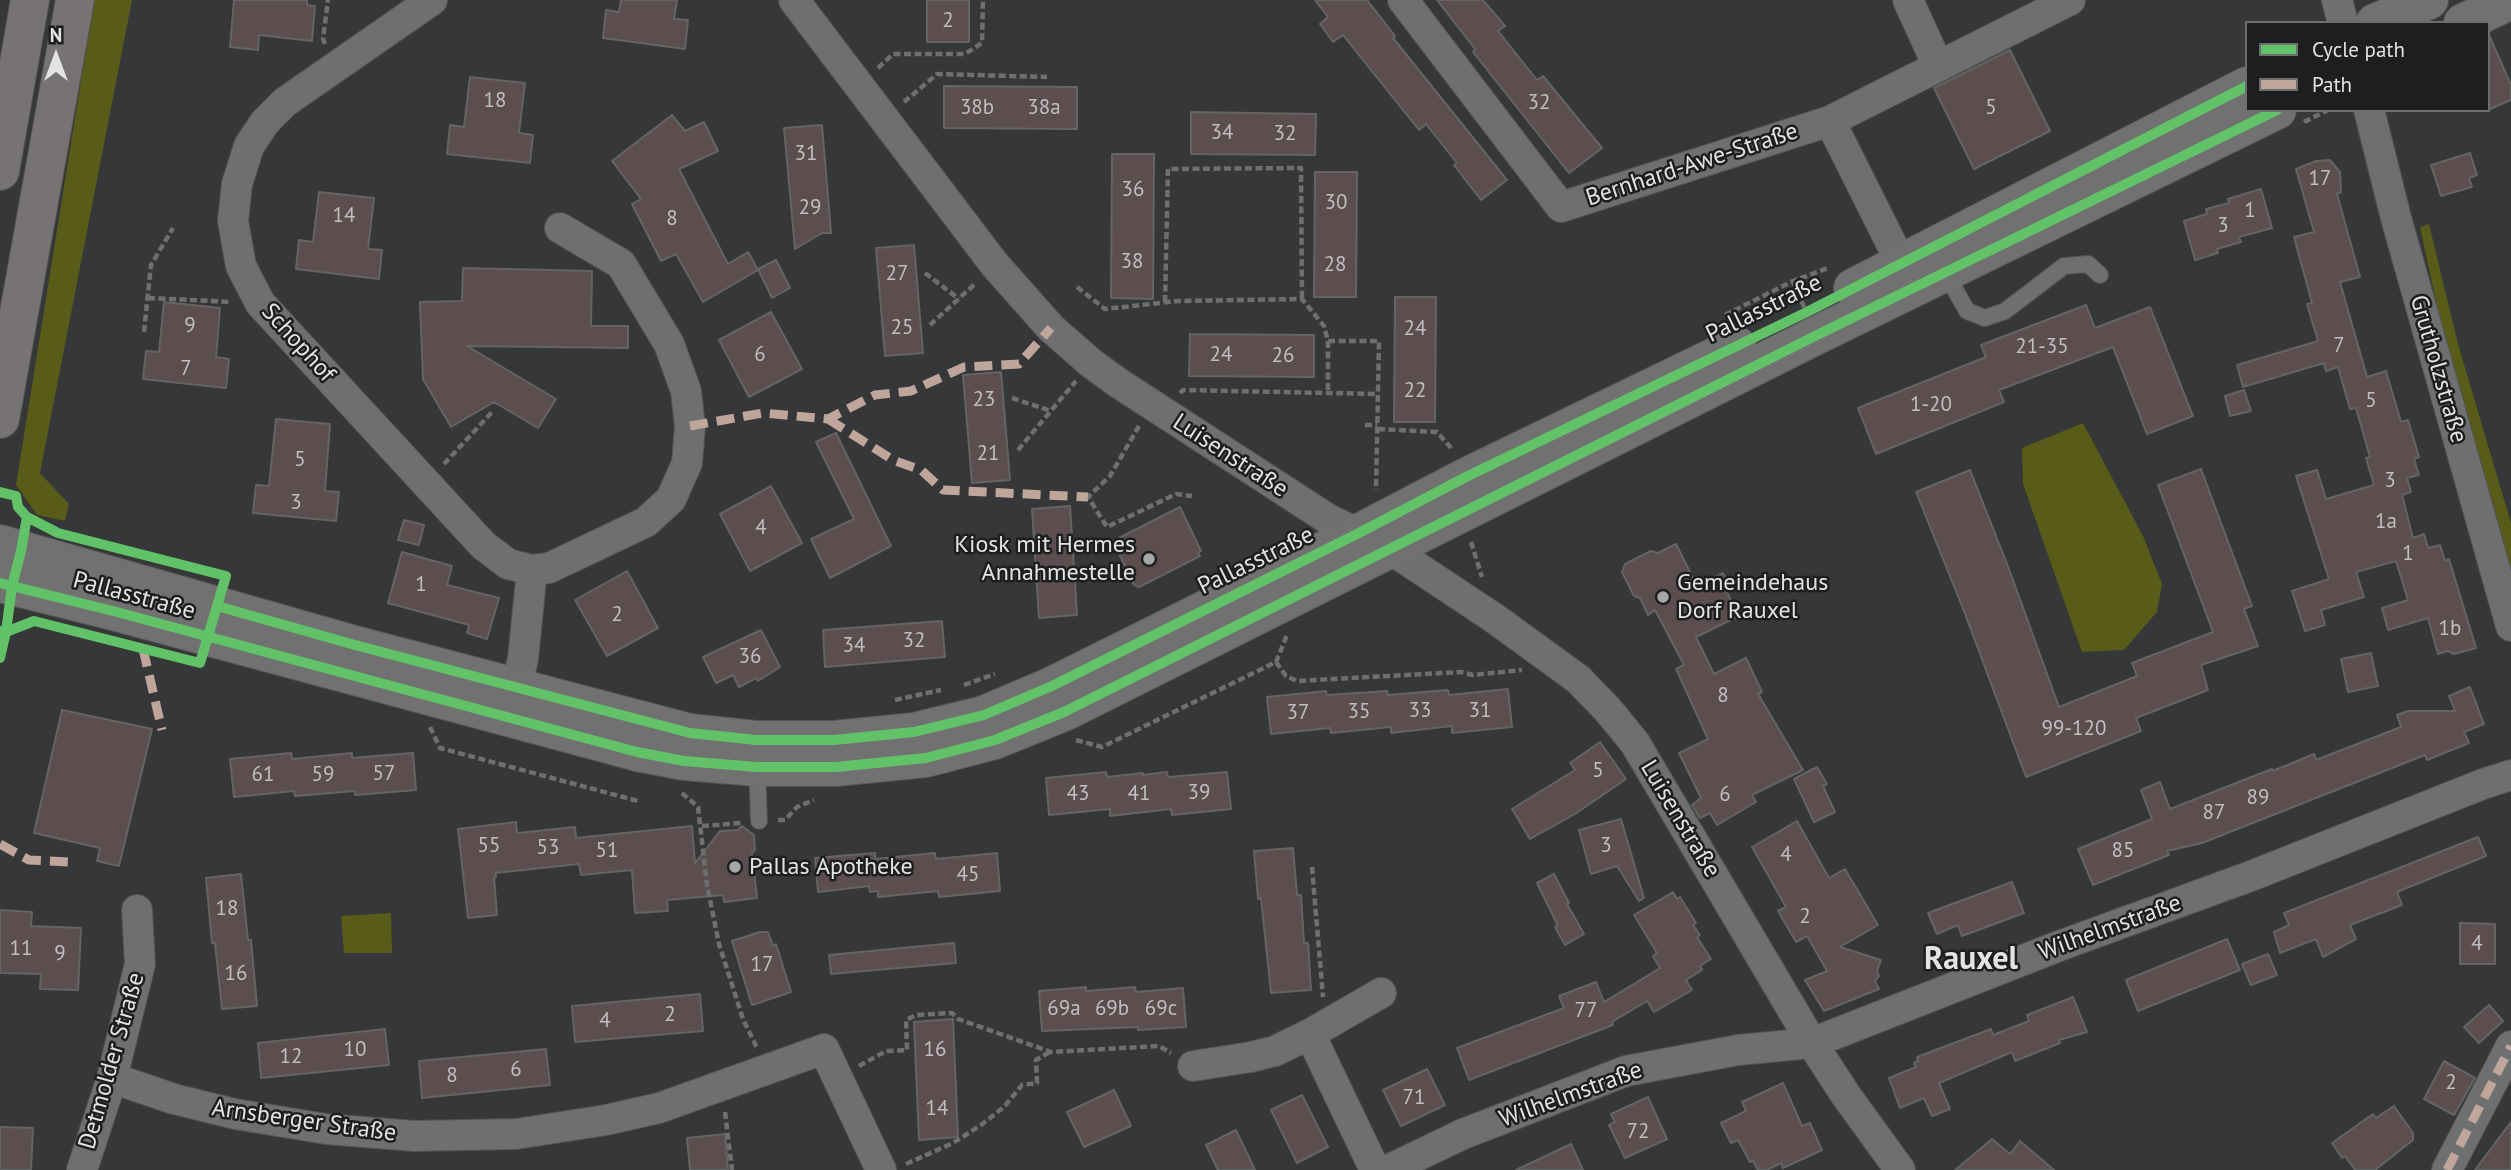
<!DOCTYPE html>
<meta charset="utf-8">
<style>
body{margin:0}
#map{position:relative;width:2511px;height:1170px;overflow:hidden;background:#363739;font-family:"PT Sans",sans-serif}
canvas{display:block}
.legend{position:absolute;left:2245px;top:21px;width:245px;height:91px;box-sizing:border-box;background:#1d1e1f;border:2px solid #6c6d6e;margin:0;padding:9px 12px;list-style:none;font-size:21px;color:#e3e3e5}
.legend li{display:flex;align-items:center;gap:14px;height:35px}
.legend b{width:35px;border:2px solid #6c6d6e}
.north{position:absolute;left:21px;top:21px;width:70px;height:70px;-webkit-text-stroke:5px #1d1e1f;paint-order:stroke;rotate:0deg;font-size:19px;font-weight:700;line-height:28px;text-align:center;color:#e3e3e5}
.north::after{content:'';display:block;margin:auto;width:24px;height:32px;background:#e3e3e5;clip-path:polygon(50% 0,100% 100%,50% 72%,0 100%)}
</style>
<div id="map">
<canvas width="2511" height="1170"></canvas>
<ul class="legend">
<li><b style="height:9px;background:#61c268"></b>Cycle path</li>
<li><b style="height:9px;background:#c0a59a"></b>Path</li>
</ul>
<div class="north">N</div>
</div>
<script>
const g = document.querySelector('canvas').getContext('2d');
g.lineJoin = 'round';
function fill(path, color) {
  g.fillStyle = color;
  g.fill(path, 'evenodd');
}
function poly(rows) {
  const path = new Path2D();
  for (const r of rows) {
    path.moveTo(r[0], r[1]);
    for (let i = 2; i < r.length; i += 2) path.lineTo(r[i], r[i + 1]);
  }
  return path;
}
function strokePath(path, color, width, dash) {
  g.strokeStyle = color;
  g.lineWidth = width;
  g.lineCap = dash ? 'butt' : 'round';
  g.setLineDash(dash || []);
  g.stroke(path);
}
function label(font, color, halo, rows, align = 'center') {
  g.font = font + ' "PT Sans",sans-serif';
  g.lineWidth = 5;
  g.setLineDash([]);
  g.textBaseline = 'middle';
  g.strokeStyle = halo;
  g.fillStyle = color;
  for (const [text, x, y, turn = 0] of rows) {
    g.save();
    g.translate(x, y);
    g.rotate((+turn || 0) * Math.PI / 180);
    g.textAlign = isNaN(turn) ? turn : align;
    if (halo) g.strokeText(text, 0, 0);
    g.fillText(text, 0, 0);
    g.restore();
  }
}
const green = poly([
 [94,0,132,0,40,473,69,504,65,521,37,515,16,485],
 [2429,224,2458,344,2511,523,2511,568,2442,330,2420,227],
 [2083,423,2143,536,2162,584,2157,612,2124,650,2082,652,2023,484,2022,448],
 [391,913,392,953,344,953,341,916]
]);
const building = poly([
 [234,0,307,0,307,5,315,6,312,41,259,35,258,50,230,47,234,0],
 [621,0,677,0,674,19,688,20,685,49,603,38,606,10,619,12,621,0],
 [927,0,969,0,969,42,927,42,927,0],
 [1315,0,1367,0,1395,36,1393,38,1507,180,1481,200,1454,165,1457,163,1426,124,1419,130,1343,35,1333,42,1320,24,1328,17,1315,0],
 [1437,0,1483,0,1505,26,1498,31,1537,80,1543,76,1602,148,1569,173,1473,52,1475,49,1437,0],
 [2489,35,2511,85,2511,100,2488,110,2489,35],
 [2010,50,2050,131,1974,169,1934,88,2010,50],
 [470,77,525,83,519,133,533,135,530,163,447,154,450,125,464,127,470,77],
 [944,86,1077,87,1077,129,944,128,944,86],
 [1191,112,1316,114,1315,155,1191,154,1191,112],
 [672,115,685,131,704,122,718,151,679,169,728,264,748,252,758,270,703,302,676,254,661,261,632,204,641,199,612,161,672,115],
 [822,125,831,233,822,233,795,249,784,128,822,125],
 [2470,153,2477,175,2469,178,2472,187,2441,196,2431,165,2470,153],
 [1112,154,1154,154,1153,299,1111,298,1112,154],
 [2330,160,2340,172,2341,192,2337,194,2360,277,2340,282,2367,377,2386,371,2401,422,2408,420,2419,457,2414,459,2419,475,2407,478,2411,492,2402,495,2413,538,2424,534,2428,548,2440,545,2445,561,2449,559,2476,648,2454,654,2448,651,2438,654,2428,618,2388,630,2382,608,2408,600,2396,561,2356,572,2364,597,2321,610,2325,625,2305,631,2292,591,2329,579,2296,476,2317,470,2326,499,2374,485,2366,458,2370,457,2356,408,2350,409,2338,367,2326,371,2324,363,2243,387,2237,365,2318,341,2307,304,2312,303,2294,237,2314,232,2296,169,2316,161,2330,160],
 [1315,172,1357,172,1356,297,1314,297,1315,172],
 [2261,189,2272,228,2239,237,2241,242,2217,249,2218,253,2195,260,2184,221,2207,214,2206,209,2229,203,2228,199,2261,189],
 [319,192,374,198,368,249,382,250,379,279,296,269,299,240,313,242,319,192],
 [914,245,923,353,885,356,876,248,914,245],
 [776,260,790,288,772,298,758,269,776,260],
 [463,268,592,271,591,326,628,326,628,348,467,346,556,399,538,428,494,402,451,427,423,379,420,302,462,301,463,268],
 [1395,297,1436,297,1435,422,1394,422,1395,297],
 [164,302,220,308,216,357,229,359,226,388,143,379,146,351,159,352,164,302],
 [2086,305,2095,328,2150,307,2193,416,2147,434,2113,347,1999,390,2004,402,1876,454,1858,408,1986,357,1981,345,2086,305],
 [771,312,802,369,749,397,719,340,771,312],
 [1190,334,1314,335,1314,377,1189,376,1190,334],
 [1001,372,1010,480,972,483,963,375,1001,372],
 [2244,390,2251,411,2230,416,2225,396,2244,390],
 [276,419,330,424,325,491,339,492,336,521,253,513,256,485,269,486,276,419],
 [836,433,891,546,830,578,811,539,854,519,816,442,836,433],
 [2201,469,2252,606,2244,609,2258,646,2201,665,2208,690,2136,718,2141,731,2026,777,1964,611,1916,492,1970,470,2009,569,2059,707,2137,676,2132,663,2213,632,2158,485,2201,469],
 [771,486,802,543,750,571,720,514,771,486],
 [1070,506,1077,615,1039,618,1032,509,1070,506],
 [1180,507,1201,551,1198,553,1200,556,1139,587,1134,585,1113,541,1180,507],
 [404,520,424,525,419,545,398,540,404,520],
 [1676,544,1697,586,1723,573,1731,590,1727,592,1739,616,1696,637,1714,674,1746,658,1762,692,1758,694,1803,770,1752,795,1756,802,1717,825,1710,813,1700,818,1692,805,1701,798,1679,753,1708,739,1676,669,1684,665,1655,610,1648,615,1640,598,1634,596,1622,572,1625,564,1651,551,1658,553,1676,544],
 [402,552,452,566,447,585,499,598,487,639,467,633,469,625,388,603,402,552],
 [627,571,658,628,607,656,575,600,627,571],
 [942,621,945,657,825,667,823,630,942,621],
 [761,630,780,667,758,681,756,678,739,687,733,675,716,683,703,657,761,630],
 [2371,653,2378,686,2348,692,2341,659,2371,653],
 [2470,687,2484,724,2464,732,2469,743,2427,760,2425,755,2202,843,2167,851,2169,855,2093,885,2078,849,2152,819,2141,790,2160,782,2170,809,2272,769,2273,771,2314,754,2316,760,2401,727,2397,715,2408,711,2455,711,2449,696,2470,687],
 [1508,689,1512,727,1452,733,1452,726,1391,733,1391,727,1331,733,1330,728,1271,734,1267,697,1326,691,1327,695,1387,691,1388,695,1448,690,1449,695,1508,689],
 [62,710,152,729,119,866,97,861,100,848,34,833,62,710],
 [1600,742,1626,779,1575,814,1530,839,1512,809,1575,770,1570,763,1600,742],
 [291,753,292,759,352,753,352,758,413,753,416,790,355,795,355,791,295,796,294,791,234,797,230,759,291,753],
 [1817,767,1827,784,1823,786,1835,812,1814,822,1794,779,1817,767],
 [1106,772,1107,777,1143,773,1143,775,1167,772,1168,777,1227,772,1231,809,1172,815,1171,809,1110,816,1110,809,1049,815,1046,778,1106,772],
 [1621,819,1644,898,1639,901,1617,866,1591,874,1579,830,1621,819],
 [1797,821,1829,878,1845,869,1878,925,1840,947,1881,960,1877,971,1879,976,1875,981,1879,989,1824,1011,1805,980,1827,971,1807,936,1796,942,1778,911,1786,907,1752,847,1797,821],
 [516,822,517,833,575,827,576,838,692,826,695,863,720,831,738,830,742,826,754,835,755,850,752,853,757,898,724,902,723,895,667,900,668,911,635,913,632,870,581,875,579,864,495,873,496,877,494,878,497,915,468,918,458,829,516,822],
 [2478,837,2486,856,2397,892,2402,905,2350,925,2356,939,2323,957,2316,939,2280,953,2274,932,2289,925,2284,913,2478,837],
 [1293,848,1297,895,1301,895,1304,943,1308,943,1311,990,1271,993,1261,898,1258,899,1254,851,1293,848],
 [875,853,875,859,935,853,936,859,997,853,1000,891,939,897,938,891,878,897,878,891,870,892,869,886,818,892,815,858,875,853],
 [241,874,248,940,251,940,257,1006,222,1009,215,943,212,943,206,878,241,874],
 [1554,874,1569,903,1567,904,1584,934,1565,945,1555,927,1558,926,1537,883,1554,874],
 [2012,882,2024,913,1962,936,1958,925,1937,934,1928,913,2012,882],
 [1673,892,1677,899,1680,897,1696,923,1693,925,1700,935,1697,937,1711,959,1700,966,1702,970,1686,980,1692,990,1654,1012,1647,1001,1612,1022,1613,1025,1469,1080,1457,1048,1564,1008,1559,996,1596,982,1604,1002,1660,968,1653,956,1657,953,1634,915,1673,892],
 [0,910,32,912,31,926,81,928,78,990,40,989,41,974,0,973,0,910],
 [2460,923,2495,924,2495,964,2460,964,2460,923],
 [760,932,768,932,773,946,776,944,791,992,752,1005,732,941,760,932],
 [2227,939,2240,970,2138,1011,2126,980,2227,939],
 [954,943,956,963,831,974,829,955,954,943],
 [2268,954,2277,975,2251,985,2242,964,2268,954],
 [1086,987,1086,991,1135,987,1136,992,1183,988,1186,1027,1138,1030,1138,1027,1042,1031,1039,991,1086,987],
 [700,994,703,1031,575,1042,572,1006,700,994],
 [2073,997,2087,1032,2059,1040,2060,1043,2015,1061,2012,1052,1939,1083,1950,1109,1932,1116,1924,1098,1900,1108,1889,1078,1916,1067,1914,1063,1918,1061,1917,1057,1991,1029,1993,1035,2029,1021,2027,1015,2073,997],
 [2489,1005,2503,1021,2479,1043,2464,1027,2489,1005],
 [953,1019,958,1137,919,1140,914,1022,953,1019],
 [385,1029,389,1065,261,1078,258,1043,385,1029],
 [546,1049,550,1085,422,1098,419,1061,546,1049],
 [2444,1061,2475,1078,2454,1115,2424,1099,2444,1061],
 [1427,1069,1445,1105,1401,1126,1383,1090,1427,1069],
 [1783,1083,1802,1126,1810,1123,1822,1150,1783,1168,1781,1163,1767,1170,1758,1170,1753,1161,1750,1162,1738,1140,1731,1143,1721,1123,1746,1111,1742,1102,1783,1083],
 [1114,1090,1131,1126,1084,1147,1067,1112,1114,1090],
 [1302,1095,1328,1147,1297,1163,1271,1110,1302,1095],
 [1648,1097,1667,1139,1625,1158,1609,1125,1615,1122,1611,1114,1648,1097],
 [2394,1106,2413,1133,2413,1140,2375,1170,2355,1170,2345,1156,2342,1158,2332,1143,2373,1114,2376,1118,2394,1106],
 [2511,1122,2511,1170,2475,1170,2511,1122],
 [0,1127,33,1128,31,1170,0,1170,0,1127],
 [1236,1130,1255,1170,1218,1170,1206,1145,1236,1130],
 [725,1134,728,1170,690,1170,687,1138,725,1134],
 [1992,1139,2010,1154,2020,1141,2054,1170,1955,1170,1992,1139],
 [1571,1144,1583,1170,1516,1170,1571,1144]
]);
const path = poly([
 [325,44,323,39,328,0],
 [878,68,893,54,965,54,982,43,983,0],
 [904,102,937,74,1047,77],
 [2304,122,2328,110],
 [925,273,959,299],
 [1793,282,1805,309],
 [1077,287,1105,309,1178,301,1302,299,1324,326,1328,341,1328,393],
 [148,298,231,302],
 [1165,302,1168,169,1301,168,1302,299],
 [1725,315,1793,281,1828,268],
 [930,325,976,283],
 [144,332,151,265,173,228],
 [1328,341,1379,341,1376,490],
 [1180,393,1183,390,1378,394],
 [1012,398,1051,411],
 [1365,425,1377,425],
 [1139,426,1110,476,1088,497,1107,527,1176,494,1192,496],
 [1378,429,1437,432,1452,449],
 [1018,450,1076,381],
 [444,464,493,411],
 [1471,542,1482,577],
 [1276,662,1286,676,1297,681,1461,672,1473,675,1522,670],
 [964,685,995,674],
 [895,700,941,690],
 [430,727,440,748,638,801],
 [1076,740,1102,747,1276,662,1287,635],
 [682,793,698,807,707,885,719,944,743,1019,757,1048],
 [778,820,785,820,797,807,814,800],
 [702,826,741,823],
 [1312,867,1323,997],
 [859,1066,886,1051,907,1050,906,1020,916,1015,952,1013,958,1019,1051,1052,1159,1046,1171,1053],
 [725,1112,732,1170],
 [906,1164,953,1143,981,1125,1004,1107,1022,1085,1037,1083,1036,1060,1050,1052]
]);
const service = poly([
 [1945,272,1967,311,1985,318,2005,311,2064,266,2088,264,2100,275],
 [757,767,759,821]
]);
const minor = poly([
 [432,0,285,102,265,122,249,146,237,184,233,221,241,266,260,303,483,545,508,564,532,570,523,659,511,707],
 [794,0,995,265,1051,328,1091,363,1117,382,1328,519,1390,549,1494,618,1578,679,1608,710,1635,743,1812,1043,1845,1094,1900,1170],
 [1403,0,1561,207,1830,121,2070,0],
 [1908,0,1938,66],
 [2337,0,2343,23],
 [2369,110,2396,218,2511,626],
 [1830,121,1911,283],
 [532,570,549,568,646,522,671,499,687,463,690,426,686,391,669,344,621,264,560,228],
 [1310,1034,1381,993],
 [1193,1066,1251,1057,1275,1051,1310,1034,1375,1170],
 [112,1078,174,1099,235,1114,326,1129,414,1136,516,1134,606,1120,659,1108,824,1049,881,1170],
 [82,1170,112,1078,140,964,137,910],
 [1388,1170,1463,1134,1626,1071,1738,1050,1812,1043,2059,946,2251,876,2483,784,2511,775],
 [2447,1170,2511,1046]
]);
const secondary = poly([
 [2375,23,2429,0],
 [2463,23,2511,0],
 [1853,288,2247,86],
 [0,544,355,645,690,733,756,740,834,740,914,732,984,715,1052,686,1357,534,1468,476,1737,346],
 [0,583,113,611,637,752,684,761,757,767,836,767,926,758,995,740,1064,712,1817,335,2277,110]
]);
const primary = poly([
 [0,171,30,0],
 [0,419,75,0]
]);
const quiet = poly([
 [828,419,893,460,921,470,943,490,1088,497],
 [690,426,763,413,828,419,875,395,911,391,964,367,1019,364,1051,328],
 [143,649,162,730],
 [0,844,29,860,70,862],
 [2447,1170,2511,1046]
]);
const cycleway = poly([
 [0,492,16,496,18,507,27,517,21,551,12,586,6,632,0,631],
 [0,583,113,611,637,752,684,761,757,767,836,767,926,758,995,740,1064,712,1817,335,2277,110],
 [217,606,355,645,690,733,756,740,834,740,914,732,984,715,1052,686,1357,534,1468,476,1807,312,2247,86],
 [0,658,6,632,34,621,200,663,226,576,58,533,27,517]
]);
const markers = [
 [1149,559,7,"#a6a7a9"],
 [1663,597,7,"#a6a7a9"],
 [735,867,7,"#a6a7a9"]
];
const numberNames = [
 ["2",948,21],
 ["18",495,101],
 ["32",1539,103],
 ["38b",977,108],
 ["38a",1044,108],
 ["5",1991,108],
 ["34",1222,133],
 ["32",1285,134],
 ["31",806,154],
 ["17",2320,179],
 ["36",1133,190],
 ["30",1336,203],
 ["29",810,208],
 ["1",2250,211],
 ["14",344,216],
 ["8",672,219],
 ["3",2223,226],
 ["38",1132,262],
 ["28",1335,265],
 ["27",897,274],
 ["9",190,326],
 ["25",902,328],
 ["24",1415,329],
 ["7",2339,346],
 ["21-35",2042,347],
 ["6",760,355],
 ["24",1221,355],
 ["26",1283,356],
 ["7",186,369],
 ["22",1415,391],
 ["23",984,400],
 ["5",2371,401],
 ["1-20",1931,405],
 ["21",988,454],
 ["5",300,460],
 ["3",2390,481],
 ["3",296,503],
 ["1a",2386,522],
 ["4",761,528],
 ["1",2408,554],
 ["1",421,585],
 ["2",617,615],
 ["1b",2450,629],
 ["32",914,641],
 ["34",854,646],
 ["36",750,657],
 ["8",1723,696],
 ["33",1420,711],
 ["31",1480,711],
 ["35",1359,712],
 ["37",1298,713],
 ["99-120",2074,729],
 ["5",1598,771],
 ["57",384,774],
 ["61",263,775],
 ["59",323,775],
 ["39",1199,793],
 ["43",1078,794],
 ["41",1139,794],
 ["6",1725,795],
 ["89",2258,798],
 ["87",2214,813],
 ["55",489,846],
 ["3",1606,846],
 ["53",548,848],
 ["51",607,851],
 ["85",2123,851],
 ["4",1786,855],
 ["45",968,875],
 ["18",227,909],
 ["2",1805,917],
 ["4",2477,944],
 ["11",21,949],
 ["9",60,954],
 ["17",762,965],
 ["16",236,974],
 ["69a",1064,1009],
 ["69b",1112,1009],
 ["69c",1161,1009],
 ["77",1586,1011],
 ["2",670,1015],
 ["4",605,1021],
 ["10",355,1050],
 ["16",935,1050],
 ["12",291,1057],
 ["6",516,1070],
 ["8",452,1076],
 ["2",2451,1083],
 ["71",1414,1098],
 ["14",937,1109],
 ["72",1638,1132]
];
const streetNames = [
 ["Bernhard-Awe-Straße",1692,165,-18],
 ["Pallasstraße",1764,309,-26],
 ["Schophof",298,343,48],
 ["Grutholzstraße",2438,369,74],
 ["Luisenstraße",1230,456,33],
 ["Pallasstraße",1256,561,-26],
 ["Pallasstraße",134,596,15],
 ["Luisenstraße",1680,819,59],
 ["Wilhelmstraße",2110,928,-20],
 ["Detmolder Straße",112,1061,-74],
 ["Wilhelmstraße",1571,1095,-20],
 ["Arnsberger Straße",304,1121,8]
];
const poiNames = [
 ["Kiosk mit Hermes",1135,545,"right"],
 ["Annahmestelle",1135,573,"right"],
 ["Gemeindehaus",1677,583],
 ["Dorf Rauxel",1677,611],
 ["Pallas Apotheke",749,867]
];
const districtNames = [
 ["Rauxel",1971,960]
];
fill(green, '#595b18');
fill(building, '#5c4e4f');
strokePath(building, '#646464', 2);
strokePath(service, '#525354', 18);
strokePath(minor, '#525354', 32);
strokePath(secondary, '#525354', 40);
strokePath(primary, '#525354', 40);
strokePath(path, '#6e6f70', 4.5, [7, 3.5]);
strokePath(service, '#6e6f70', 16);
strokePath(minor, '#6e6f70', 30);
strokePath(secondary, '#727171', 38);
strokePath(primary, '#777373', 38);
strokePath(quiet, '#c0a59a', 9, [18, 9]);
strokePath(cycleway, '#61c268', 10);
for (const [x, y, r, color] of markers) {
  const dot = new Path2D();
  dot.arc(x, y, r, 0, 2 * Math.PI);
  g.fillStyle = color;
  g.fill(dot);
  strokePath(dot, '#1d1e1f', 2.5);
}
label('21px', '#c1bec0', null, numberNames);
label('24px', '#e3e3e5', '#1d1e1f', streetNames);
label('24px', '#e3e3e5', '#1d1e1f', poiNames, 'left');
label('bold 32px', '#e3e3e5', '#1d1e1f', districtNames);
</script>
